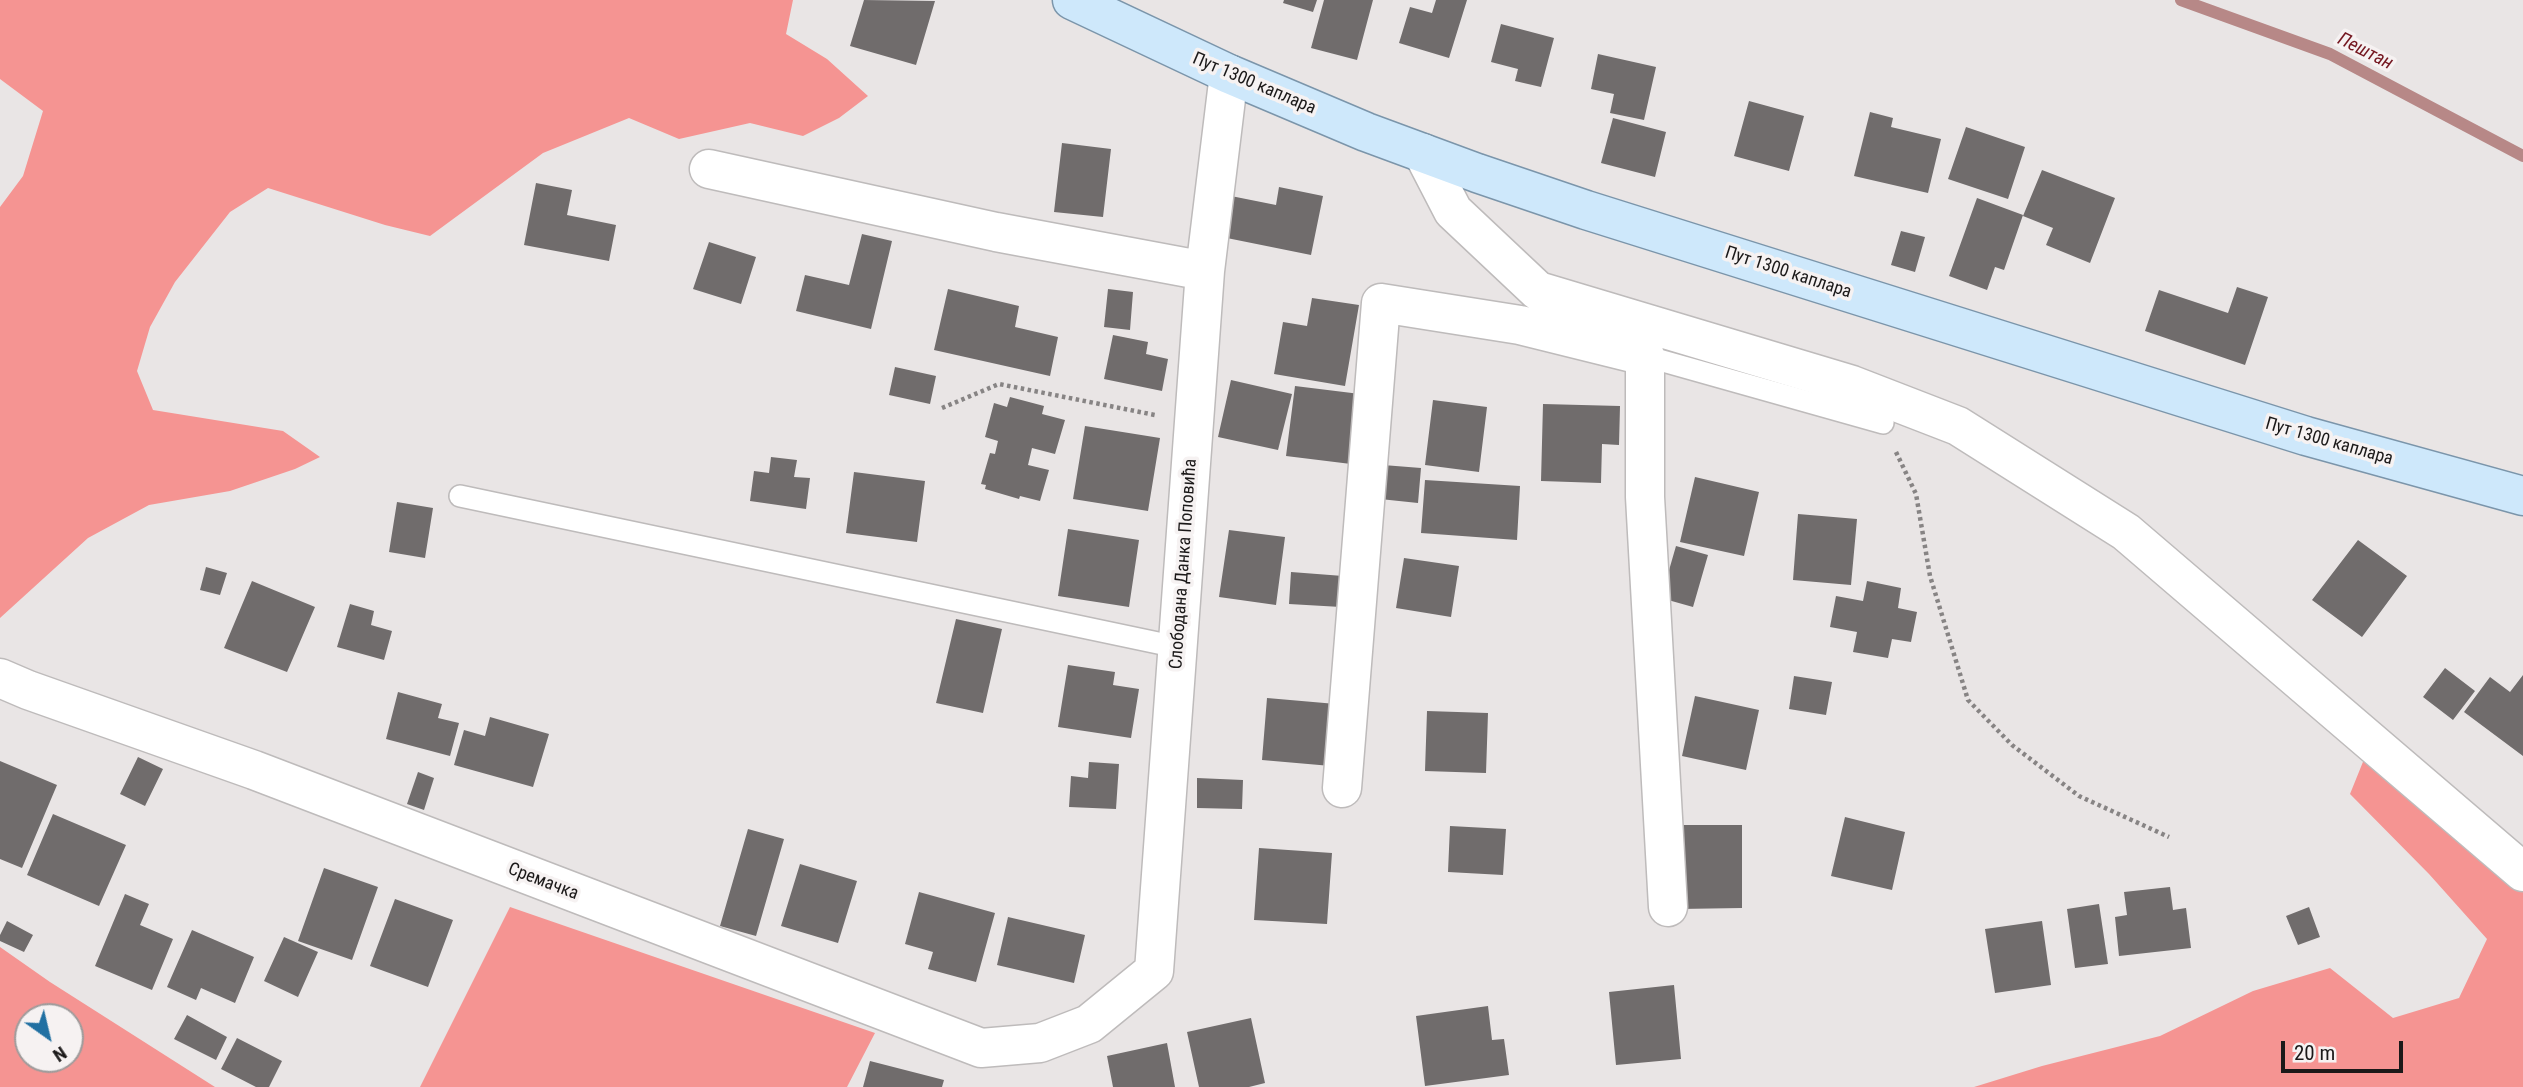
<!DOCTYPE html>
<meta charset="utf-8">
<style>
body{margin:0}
#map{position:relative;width:2523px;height:1087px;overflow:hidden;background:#e9e5e5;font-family:"Roboto Condensed",sans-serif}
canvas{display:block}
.north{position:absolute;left:14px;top:1003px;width:70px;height:70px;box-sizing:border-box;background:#f6f2f2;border:2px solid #9e9b9b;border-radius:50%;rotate:146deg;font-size:19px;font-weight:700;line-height:28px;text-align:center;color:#1b1919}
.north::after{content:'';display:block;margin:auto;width:24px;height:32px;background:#2170a2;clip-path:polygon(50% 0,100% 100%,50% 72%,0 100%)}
.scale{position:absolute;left:2281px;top:1041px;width:122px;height:32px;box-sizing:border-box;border:4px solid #1b1919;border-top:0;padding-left:9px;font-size:21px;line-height:24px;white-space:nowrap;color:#1b1919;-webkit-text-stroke:5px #f6f2f2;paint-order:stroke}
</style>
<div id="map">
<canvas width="2523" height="1087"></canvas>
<div class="north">N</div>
<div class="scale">20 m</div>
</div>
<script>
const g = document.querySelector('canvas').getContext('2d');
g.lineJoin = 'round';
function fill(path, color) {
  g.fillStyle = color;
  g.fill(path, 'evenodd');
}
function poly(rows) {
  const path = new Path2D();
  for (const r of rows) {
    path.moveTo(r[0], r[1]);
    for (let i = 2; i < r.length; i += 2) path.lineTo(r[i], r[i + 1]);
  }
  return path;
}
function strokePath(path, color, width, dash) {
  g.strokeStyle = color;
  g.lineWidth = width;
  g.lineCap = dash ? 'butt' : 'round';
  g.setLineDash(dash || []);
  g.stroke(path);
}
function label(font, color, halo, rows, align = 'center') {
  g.font = font + ' "Roboto Condensed",sans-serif';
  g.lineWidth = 7;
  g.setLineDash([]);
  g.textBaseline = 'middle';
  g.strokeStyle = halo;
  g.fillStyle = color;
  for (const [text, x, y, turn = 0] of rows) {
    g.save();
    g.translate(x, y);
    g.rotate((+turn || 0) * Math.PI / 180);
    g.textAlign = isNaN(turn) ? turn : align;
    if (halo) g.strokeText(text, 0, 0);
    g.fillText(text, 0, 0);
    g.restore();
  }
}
const green = poly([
 [0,0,793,0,786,34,827,59,868,96,839,118,803,136,750,123,679,139,629,118,543,153,430,236,385,225,268,188,230,212,175,282,150,327,137,371,153,410,283,431,320,457,295,469,230,491,149,505,88,538,0,618,0,207,23,176,43,111,0,79],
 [2369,747,2523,884,2523,1087,1974,1087,2042,1066,2160,1036,2253,991,2330,968,2393,1018,2459,998,2487,939,2429,874,2350,794],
 [510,907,875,1033,847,1087,420,1087],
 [0,947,50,982,215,1087,0,1087],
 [28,1017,70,1017,70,1059,28,1059]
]);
const stream = poly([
 [2181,0,2330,54,2523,156]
]);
const building = poly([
 [864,0,935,1,916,65,850,46],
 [1284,0,1317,0,1313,12,1283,3],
 [1324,0,1373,0,1357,60,1311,48],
 [1436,0,1467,0,1449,58,1399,43,1410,7,1432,13],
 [1501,24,1554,38,1541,87,1515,81,1518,69,1491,62],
 [1598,54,1656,67,1644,120,1610,113,1614,94,1591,89],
 [1749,101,1804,116,1789,171,1734,156],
 [1870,112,1893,118,1891,127,1941,139,1928,193,1854,176],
 [1613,118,1666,132,1655,177,1601,163],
 [1966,127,2025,147,2008,199,1948,179],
 [1062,143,1111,149,1103,217,1054,212],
 [2042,170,2115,198,2090,263,2046,245,2053,228,2023,216],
 [536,183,572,190,567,215,616,225,609,261,524,245],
 [1279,187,1323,196,1311,255,1217,236,1226,195,1276,205],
 [1977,198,2023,215,2004,270,1995,267,1987,290,1949,276],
 [1901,231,1925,237,1915,272,1891,265],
 [862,234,892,241,871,329,796,311,805,275,849,285],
 [709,242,756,257,741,304,693,289],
 [2237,287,2268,297,2245,365,2145,331,2159,290,2228,313],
 [948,289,1019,306,1015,327,1058,337,1050,376,934,350],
 [1108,289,1133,292,1130,330,1104,327],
 [1312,298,1359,305,1345,386,1274,374,1283,322,1307,326],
 [1113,335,1148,342,1146,354,1168,359,1162,391,1104,379],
 [895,367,936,376,930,404,889,395],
 [1231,380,1292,394,1278,450,1218,437],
 [1295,386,1360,394,1351,464,1286,456],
 [1010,397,1044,406,1042,414,1065,420,1055,454,1032,448,1028,465,1049,470,1040,501,1020,496,1019,499,985,489,986,485,981,484,990,453,995,454,998,441,985,437,994,403,1007,407],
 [1433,400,1487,407,1479,472,1425,465],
 [1543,404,1620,406,1619,445,1602,444,1601,483,1541,481],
 [1085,426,1160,438,1148,511,1073,499],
 [771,457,797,460,794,477,810,478,806,509,750,501,754,471,769,473],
 [1383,465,1421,468,1418,503,1380,499],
 [854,472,925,481,917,542,846,533],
 [1695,477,1759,492,1744,556,1680,542],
 [1425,480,1520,486,1517,540,1421,533],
 [397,502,433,508,425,558,389,552],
 [1798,514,1857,519,1851,585,1793,580],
 [1068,529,1139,540,1129,607,1058,596],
 [1229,530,1285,537,1276,605,1219,597],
 [2358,540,2407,576,2362,637,2312,600],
 [1676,546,1708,555,1693,607,1661,598],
 [1404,558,1459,566,1451,617,1396,608],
 [206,567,227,573,220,595,200,590],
 [1291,572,1343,576,1341,607,1289,604],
 [252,581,315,607,287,672,224,648],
 [1867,581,1901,588,1898,608,1917,612,1911,642,1892,639,1888,658,1853,652,1857,632,1830,627,1836,596,1863,601],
 [350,604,374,611,371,625,392,631,384,660,337,647],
 [956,619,1002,629,983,713,936,703],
 [1068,665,1115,672,1113,685,1139,689,1131,738,1058,727],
 [2445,668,2475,691,2453,720,2423,697],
 [2523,675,2523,756,2464,712,2490,677,2510,692],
 [1794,676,1832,682,1826,715,1789,709],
 [398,692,442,704,438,718,459,723,450,756,386,739],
 [1695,696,1759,710,1746,770,1682,756],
 [1267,698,1336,704,1331,766,1262,760],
 [1427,711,1488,713,1486,773,1425,771],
 [490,717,549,734,533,787,454,765,464,730,485,736],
 [138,757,163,769,145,806,120,794],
 [0,761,57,785,22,868,0,859],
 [1089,762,1119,764,1116,809,1069,807,1071,776,1088,778],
 [418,772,434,778,424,810,407,804],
 [1197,778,1243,780,1242,809,1197,808],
 [53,814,126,845,99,906,27,875],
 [1845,817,1905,832,1892,890,1831,876],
 [1678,825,1742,825,1742,908,1679,909],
 [1450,826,1506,829,1503,875,1448,872],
 [748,829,784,839,756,936,720,926],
 [1259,848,1332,853,1327,924,1254,920],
 [800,864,857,881,838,943,781,926],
 [324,868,378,887,352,960,298,941],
 [2170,887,2173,910,2186,908,2191,948,2119,956,2115,917,2127,915,2124,892],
 [919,892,995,913,976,982,928,969,933,952,905,944],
 [125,894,149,904,140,925,173,939,152,990,95,966],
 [395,899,453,920,428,987,370,966],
 [2099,904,2108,964,2075,968,2067,909],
 [2309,907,2320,937,2298,945,2286,916],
 [1008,917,1085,935,1074,983,997,965],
 [7,921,33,935,24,952,0,941,0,935],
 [2042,921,2051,985,1995,993,1985,929],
 [192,930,254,957,235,1003,201,988,196,1000,167,987],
 [284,937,318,952,298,997,264,981],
 [1674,985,1681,1059,1616,1065,1609,992],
 [1488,1006,1492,1040,1504,1039,1509,1075,1425,1086,1416,1016],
 [187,1015,227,1037,216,1060,174,1039],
 [1251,1018,1265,1083,1249,1087,1199,1087,1187,1032],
 [237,1038,282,1061,269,1087,256,1087,221,1069],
 [1167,1043,1175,1087,1113,1087,1107,1056],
 [870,1061,944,1080,942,1087,863,1087]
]);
const path = poly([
 [942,408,999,384,1155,415],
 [1896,452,1916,494,1930,576,1968,700,2012,745,2079,796,2169,837]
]);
const service = poly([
 [1645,356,1883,423],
 [460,496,1177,647]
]);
const minor = poly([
 [1423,153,1453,211,1538,291,1852,385,1958,426,2126,532,2523,872],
 [709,169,996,232,1205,271],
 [0,678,28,690,254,770,981,1048,1040,1043,1089,1024,1154,971,1205,271,1229,74],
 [1342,788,1381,303,1520,325,1645,356,1645,497,1668,907]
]);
const primary = poly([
 [1072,0,1229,74,1366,132,1477,173,1586,210,2306,436,2523,496]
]);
const streetNames = [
 ["Пут 1300 каплара",1254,84,23],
 ["Пут 1300 каплара",1788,273,18],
 ["Пут 1300 каплара",2329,442,16],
 ["Слободана Данка Поповића",1184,564,-86],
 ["Сремачка",543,882,21]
];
const waterNames = [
 ["Пештан",2365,52,27]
];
fill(green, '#f59492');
strokePath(stream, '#b78887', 12);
fill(building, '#706c6c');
strokePath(service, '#bebbbb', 24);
strokePath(minor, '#bebbbb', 41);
strokePath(primary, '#7b95aa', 41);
strokePath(path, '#878484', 4.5, [3.5, 3.5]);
strokePath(service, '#fff', 21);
strokePath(minor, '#fff', 38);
strokePath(primary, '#cee8fb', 38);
label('18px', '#1b1919', '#f6f2f2', streetNames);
label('italic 19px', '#741720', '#f6f2f2', waterNames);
</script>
